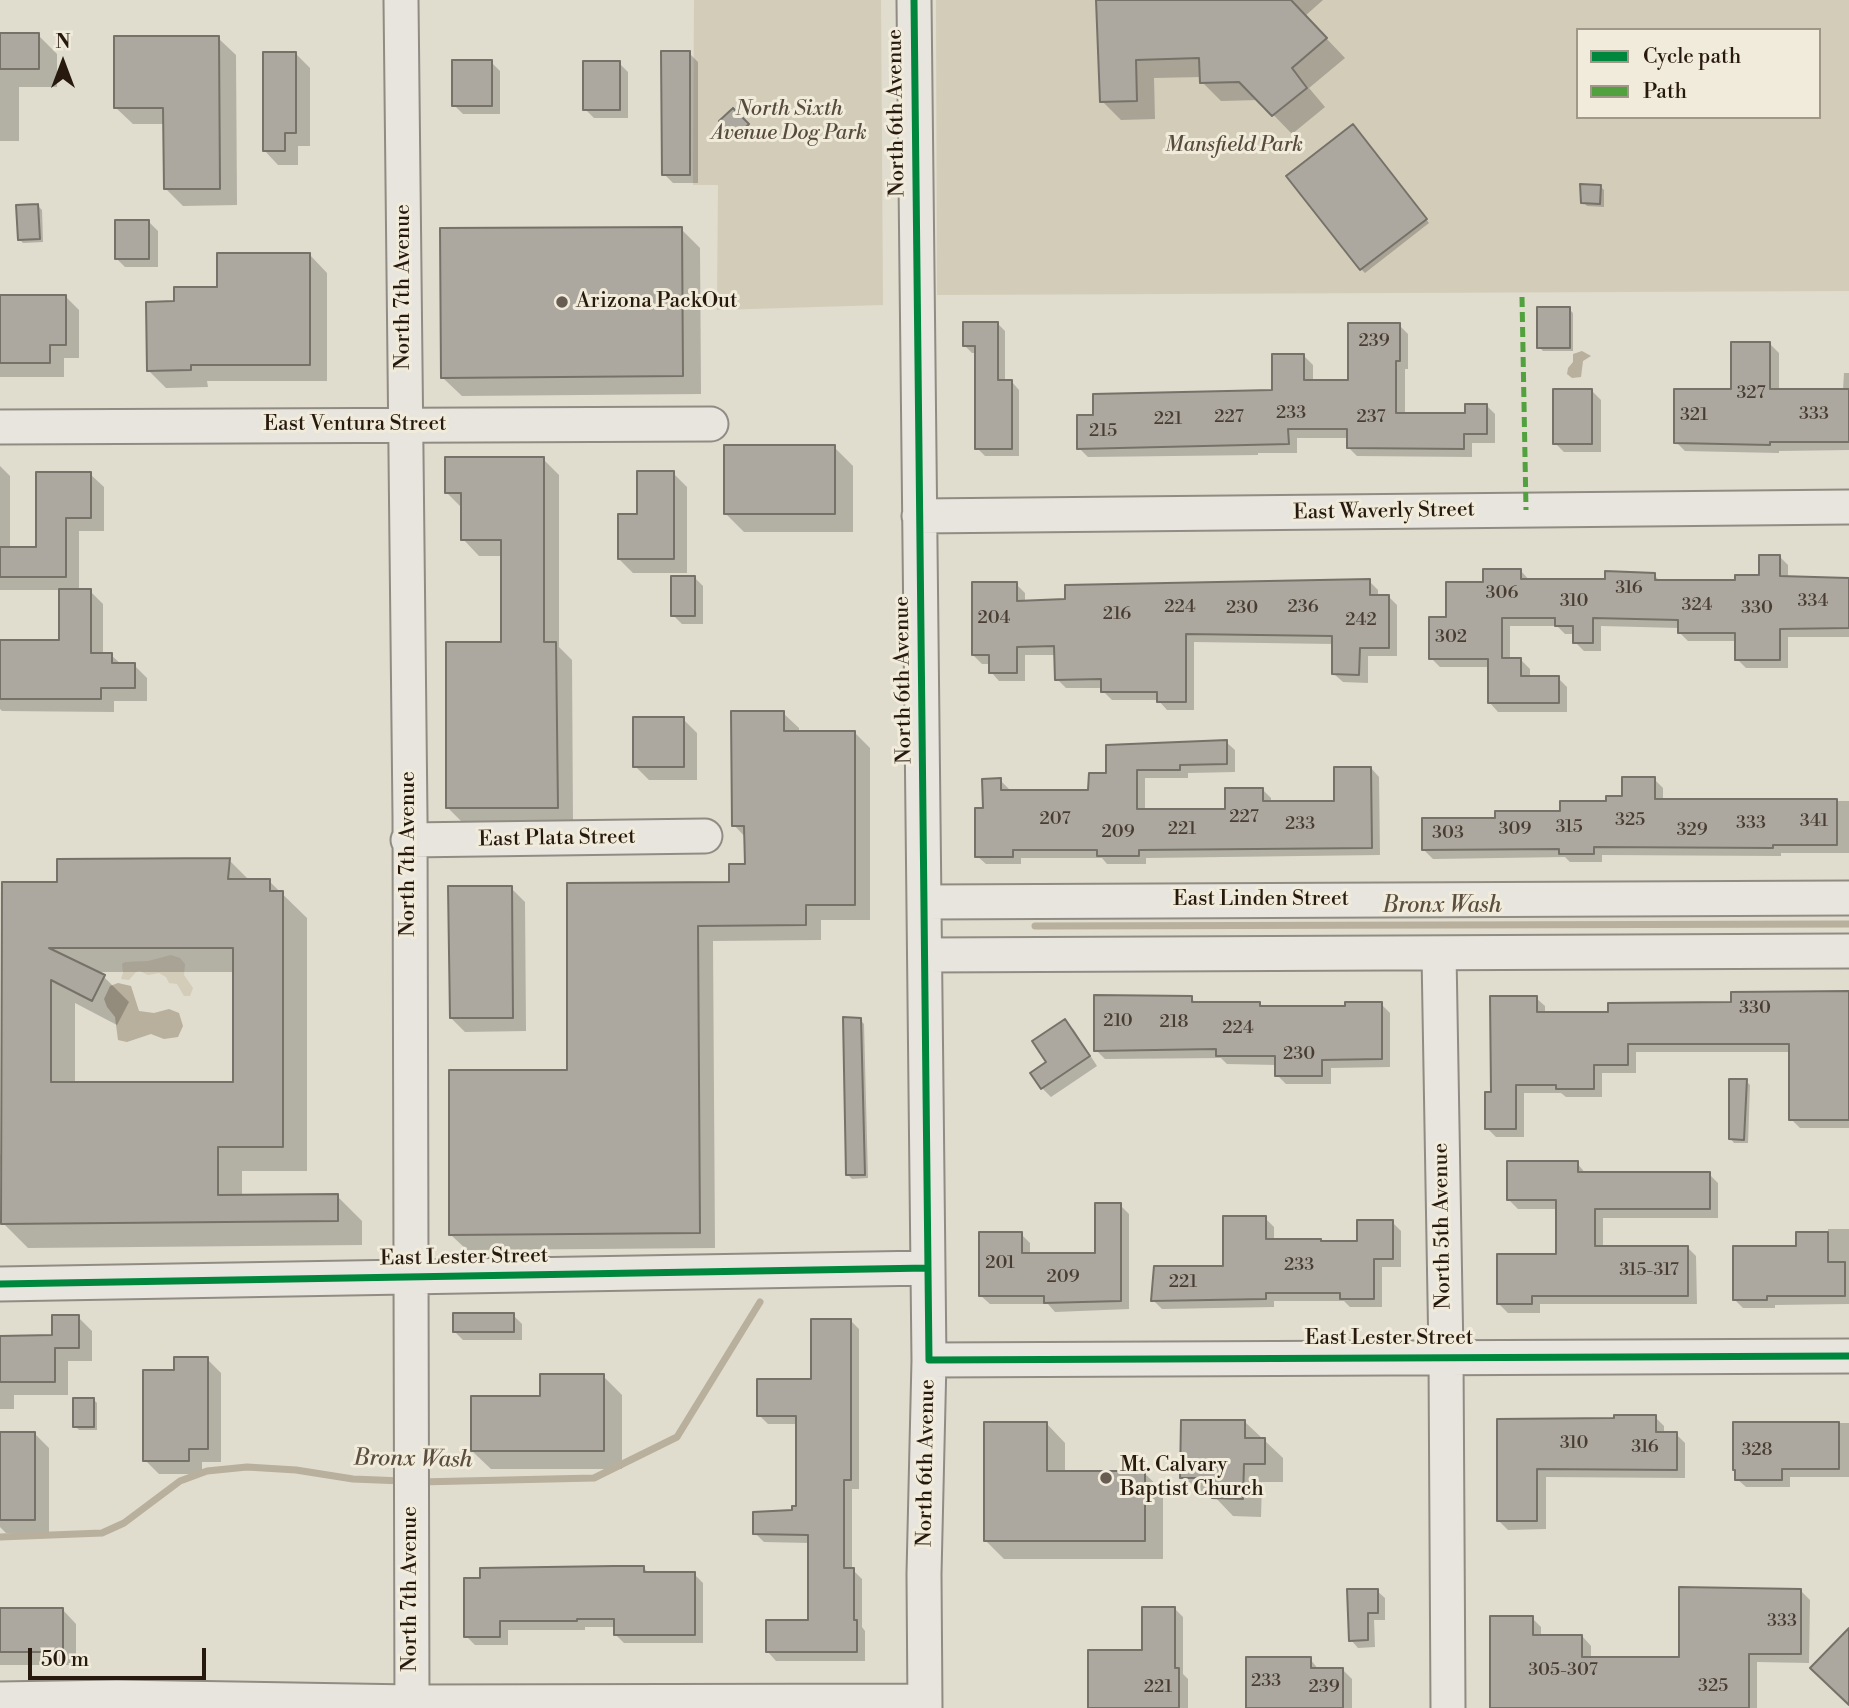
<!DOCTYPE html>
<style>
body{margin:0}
#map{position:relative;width:1849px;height:1708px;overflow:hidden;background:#e0dcce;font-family:"Libre Bodoni",serif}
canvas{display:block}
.legend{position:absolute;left:1576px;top:28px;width:245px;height:91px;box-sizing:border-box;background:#f0ebda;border:2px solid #a09789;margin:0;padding:9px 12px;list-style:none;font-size:21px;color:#28190f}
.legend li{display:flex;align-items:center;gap:14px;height:35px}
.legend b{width:35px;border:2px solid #a09789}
.north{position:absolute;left:28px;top:28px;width:70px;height:70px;-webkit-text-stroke:5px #f0ebda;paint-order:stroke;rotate:0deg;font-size:19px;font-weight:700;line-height:28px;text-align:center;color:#28190f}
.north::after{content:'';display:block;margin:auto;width:24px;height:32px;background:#28190f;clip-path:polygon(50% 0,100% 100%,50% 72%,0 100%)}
.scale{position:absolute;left:28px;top:1648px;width:178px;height:32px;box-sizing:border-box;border:4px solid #28190f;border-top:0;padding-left:9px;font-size:21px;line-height:24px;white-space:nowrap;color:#28190f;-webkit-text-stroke:5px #f0ebda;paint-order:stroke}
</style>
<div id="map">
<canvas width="1849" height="1708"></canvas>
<ul class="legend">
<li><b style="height:9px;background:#00873e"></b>Cycle path</li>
<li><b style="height:9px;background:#51a13f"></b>Path</li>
</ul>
<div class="north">N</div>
<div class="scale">50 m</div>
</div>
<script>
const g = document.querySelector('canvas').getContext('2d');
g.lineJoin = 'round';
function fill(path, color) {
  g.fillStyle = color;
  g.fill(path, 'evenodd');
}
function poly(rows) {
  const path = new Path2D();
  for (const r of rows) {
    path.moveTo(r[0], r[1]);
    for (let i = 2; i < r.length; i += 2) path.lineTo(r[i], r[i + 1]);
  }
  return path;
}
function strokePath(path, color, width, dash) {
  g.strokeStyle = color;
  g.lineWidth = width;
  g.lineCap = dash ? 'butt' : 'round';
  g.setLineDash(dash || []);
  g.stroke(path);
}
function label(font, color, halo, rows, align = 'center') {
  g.font = font + ' "Libre Bodoni",serif';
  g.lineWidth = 6;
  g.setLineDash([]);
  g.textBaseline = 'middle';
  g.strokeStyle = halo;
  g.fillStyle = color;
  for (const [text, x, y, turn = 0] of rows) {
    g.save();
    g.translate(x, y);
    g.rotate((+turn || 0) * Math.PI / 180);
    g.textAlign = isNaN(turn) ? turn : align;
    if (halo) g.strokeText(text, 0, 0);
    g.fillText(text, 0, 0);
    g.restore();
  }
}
const green = poly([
 [694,0,881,0,883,305,717,310,718,185,693,185],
 [936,0,1849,0,1849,291,937,295],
 [1578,30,1819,30,1819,117,1578,117],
 [171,955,180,958,185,964,184,975,193,988,190,996,184,996,177,984,169,983,166,977,159,973,148,975,140,971,136,972,129,980,121,979,123,973,122,964,125,962,148,961]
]);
const water = poly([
 [1582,351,1591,356,1583,361,1581,377,1572,378,1567,374,1568,368,1573,362,1573,354],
 [118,983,131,986,139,1011,154,1013,169,1009,179,1013,183,1026,178,1037,164,1039,151,1034,127,1042,118,1040,115,1017,107,1007,104,999,110,986]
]);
const shadow = poly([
 [1098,0,1323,0,1305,16,1345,58,1309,88,1325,107,1292,134,1259,100,1221,101,1202,82,1202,77,1154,78,1155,119,1121,120,1102,101],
 [0,35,38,35,57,54,57,87,19,87,19,141,0,141],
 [218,38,236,55,237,205,183,206,166,189,165,124,133,124,115,107],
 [689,53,698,62,698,183,673,183,664,174],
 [296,54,310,68,310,146,298,146,298,165,278,165,265,151],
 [491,62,500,71,500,114,463,114,454,105],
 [619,63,628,72,628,118,594,118,585,109],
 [733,110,752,129,740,140,722,121],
 [1357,130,1429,223,1365,273,1361,269],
 [1600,186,1604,190,1604,207,1587,206,1583,202],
 [38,206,42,210,43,242,23,243,19,239],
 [149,222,158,231,158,267,125,267,116,258],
 [681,229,700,248,701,394,462,396,443,378],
 [310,255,327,273,327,381,207,381,208,387,166,388,148,370,175,303],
 [0,296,65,296,79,310,79,358,64,358,64,377,0,377],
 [1569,309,1573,313,1573,351,1543,351,1539,347],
 [997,323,1005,331,1005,382,1012,382,1019,390,1019,456,985,456,977,448,977,353,972,353,964,345],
 [1399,325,1408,334,1408,369,1405,369,1405,414,1467,414,1486,405,1495,414,1495,443,1472,443,1472,457,1357,456,1348,447,1348,438,1297,438,1297,453,1258,453,1258,455,1088,457,1079,448,1274,392,1304,356,1313,365,1313,382,1349,382],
 [1770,344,1779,353,1779,390,1843,390,1844,373,1849,373,1849,450,1779,451,1779,453,1685,451,1676,442,1733,390],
 [1592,391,1601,400,1601,452,1564,452,1555,443],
 [834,447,853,466,853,532,744,532,725,513],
 [543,459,559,475,559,647,572,660,573,824,464,824,448,808,503,644,503,556,479,556,463,539,463,509,446,492],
 [0,466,10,476,10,549,38,549,90,474,104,487,104,531,79,531,79,591,90,591,103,604,103,655,111,655,122,665,134,665,147,678,147,701,114,701,114,712,2,711,0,709,0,641,60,642,60,590,0,590],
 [673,473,687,487,687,573,633,573,619,559,639,515],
 [1779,556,1788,565,1788,578,1849,579,1849,637,1788,637,1788,668,1746,668,1737,659,1737,641,1688,641,1679,632,1679,628,1601,626,1601,651,1584,651,1575,642,1575,634,1565,634,1557,626,1510,626,1510,660,1521,660,1530,669,1530,678,1558,678,1567,687,1567,712,1498,712,1490,703,1490,667,1440,667,1431,658,1447,618,1485,584,1521,571,1530,581,1606,581,1654,575,1661,582,1737,582,1760,577],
 [694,577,703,586,703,624,682,624,673,615],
 [1369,581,1378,590,1378,596,1388,596,1397,605,1397,656,1368,656,1368,683,1343,682,1334,674,1334,644,1194,642,1194,710,1167,710,1158,700,1112,700,1103,691,1103,688,1066,688,1057,679,1056,655,1025,655,1025,681,999,681,991,672,991,664,982,664,973,655,1016,584,1025,593,1025,602],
 [783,713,799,728,799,733,854,732,870,748,870,920,821,920,821,940,713,941,715,1248,467,1250,451,1235,569,1071,746,866,746,838,734,825],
 [683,719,697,733,697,780,649,780,635,766],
 [1226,742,1235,750,1235,772,1188,773,1188,778,1145,778,1145,811,1227,811,1262,789,1271,798,1271,803,1336,803,1371,768,1379,777,1380,855,1146,858,1146,864,1107,864,1102,858,1021,858,1021,864,986,864,977,856,985,810,1000,780,1009,789,1009,792,1090,792,1108,775],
 [1654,779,1663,788,1663,800,1849,801,1849,853,1781,853,1781,856,1602,855,1602,862,1570,862,1565,857,1433,859,1424,850,1497,820,1562,813,1608,803,1624,798],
 [229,860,250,881,269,881,307,918,307,1171,242,1171,242,1197,337,1196,362,1221,362,1245,28,1248,3,1223,0,1155,4,1155,59,884],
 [95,972,235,972,235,1083,75,1083,75,1003,117,1025,129,1002,104,977],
 [511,888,525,902,526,1031,465,1032,451,1018],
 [1849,993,1849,1128,1800,1128,1791,1119,1791,1052,1636,1052,1636,1073,1602,1073,1602,1097,1566,1097,1561,1093,1524,1093,1524,1137,1496,1137,1487,1128,1493,1094,1536,998,1545,1006,1545,1013,1610,1013],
 [1191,998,1197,1004,1259,1004,1262,1007,1347,1008,1381,1004,1390,1013,1390,1067,1331,1068,1331,1084,1286,1084,1277,1075,1277,1065,1227,1064,1221,1058,1105,1059,1096,1050],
 [860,1020,864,1024,868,1178,852,1179,848,1175],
 [1065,1021,1074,1030,1097,1066,1051,1097,1042,1088,1049,1062],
 [1746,1081,1750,1085,1748,1143,1734,1143,1730,1138],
 [1577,1163,1586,1174,1709,1174,1718,1183,1718,1218,1603,1218,1603,1248,1687,1247,1696,1256,1697,1304,1540,1304,1540,1313,1508,1313,1499,1304,1558,1256,1558,1209,1518,1209,1509,1200],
 [1120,1205,1129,1214,1129,1309,1055,1312,1048,1304,990,1304,980,1295,1021,1234,1030,1243,1030,1255,1096,1255],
 [1265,1218,1274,1227,1274,1241,1322,1243,1358,1243,1392,1222,1401,1231,1401,1267,1382,1267,1382,1307,1350,1307,1344,1301,1274,1301,1274,1307,1162,1309,1153,1300,1224,1268],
 [1828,1229,1849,1229,1849,1304,1775,1305,1775,1308,1743,1308,1734,1299,1798,1248,1828,1234],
 [513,1315,522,1324,522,1340,463,1340,454,1331],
 [78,1317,92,1331,92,1361,68,1361,68,1395,14,1395,14,1409,0,1409,0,1337,54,1337],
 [850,1320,859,1329,859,1489,852,1489,852,1569,862,1579,862,1627,865,1631,865,1661,776,1661,768,1652,810,1622,810,1543,764,1542,755,1533,798,1508,798,1424,768,1424,759,1415,813,1381],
 [207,1359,221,1373,221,1462,202,1462,202,1474,159,1474,145,1460,176,1371],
 [603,1376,622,1395,622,1469,491,1469,472,1451,542,1397],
 [93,1399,97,1403,97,1430,79,1430,75,1426],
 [1655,1417,1664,1426,1664,1434,1676,1434,1685,1443,1685,1478,1546,1477,1546,1529,1508,1530,1499,1521,1499,1421],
 [1245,1422,1283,1458,1283,1482,1262,1482,1261,1517,1233,1516,1214,1496,1201,1496,1182,1477],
 [1734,1423,1849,1423,1849,1477,1790,1477,1790,1487,1746,1487,1737,1479],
 [1047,1424,1065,1443,1065,1473,1144,1473,1163,1491,1163,1559,1004,1559,985,1540],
 [0,1434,35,1434,49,1448,49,1533,6,1533,0,1527],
 [644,1568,649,1574,694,1574,703,1583,703,1643,624,1643,615,1634,615,1627,585,1627,585,1630,508,1630,508,1645,475,1645,466,1636,466,1580],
 [1377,1591,1385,1598,1385,1620,1374,1620,1375,1647,1358,1648,1351,1640],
 [1801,1591,1810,1600,1809,1663,1757,1662,1757,1708,1492,1708,1532,1618,1541,1627,1541,1636,1582,1636,1591,1646,1591,1659,1680,1659],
 [1174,1608,1183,1617,1183,1674,1188,1679,1188,1708,1089,1708,1144,1651],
 [0,1610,63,1610,76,1624,76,1665,0,1665],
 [1310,1659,1319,1670,1343,1670,1352,1679,1352,1708,1248,1708]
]);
const stream = poly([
 [1035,926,1849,924],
 [419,1482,594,1478,677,1437,760,1302],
 [0,1537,102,1533,124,1523,180,1481,207,1471,247,1467,296,1470,353,1479,403,1481]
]);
const building = poly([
 [1096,0,1291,0,1327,38,1292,68,1307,88,1272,116,1239,82,1200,83,1199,58,1136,60,1137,101,1100,102,1096,0],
 [0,33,39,33,39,69,0,69,0,33],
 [114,36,219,36,220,189,164,189,163,108,114,108,114,36],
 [661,51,690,51,690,175,662,175,661,51],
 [263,52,296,52,296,133,285,133,285,151,263,151,263,52],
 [452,60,492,60,492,106,452,106,452,60],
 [583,61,620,61,620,110,583,110,583,61],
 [733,108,749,124,735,138,719,121,733,108],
 [1353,124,1427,219,1360,270,1286,176,1353,124],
 [1580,184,1601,185,1600,204,1581,203,1580,184],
 [38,204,40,239,18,240,16,205,38,204],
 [115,220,149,220,149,259,115,259,115,220],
 [682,227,683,376,441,378,440,228,682,227],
 [217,253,310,253,310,365,191,365,191,370,147,371,146,302,174,301,174,287,217,287,217,253],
 [0,295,66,295,66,345,50,345,50,363,0,363,0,295],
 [1537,307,1570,307,1570,348,1537,348,1537,307],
 [963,322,998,322,998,380,1012,380,1012,449,975,449,975,346,963,346,963,322],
 [1348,323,1400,323,1400,361,1396,361,1396,413,1465,413,1465,404,1487,404,1487,434,1464,434,1464,449,1347,448,1347,429,1288,429,1289,444,1077,449,1077,415,1093,415,1093,394,1272,390,1272,354,1304,354,1304,380,1348,380,1348,323],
 [1731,342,1770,342,1770,389,1849,389,1849,442,1770,442,1770,445,1674,443,1674,389,1731,389,1731,342],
 [1553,389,1592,389,1592,444,1553,444,1553,389],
 [724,445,835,445,835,514,724,514,724,445],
 [445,457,544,457,544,642,556,642,558,808,446,808,446,642,501,642,501,540,461,540,461,493,445,493,445,457],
 [637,471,674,471,674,559,618,559,618,514,637,514,637,471],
 [36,472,91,472,91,518,66,518,66,577,0,577,0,547,36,547,36,472],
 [1759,555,1780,555,1780,576,1849,578,1849,628,1780,629,1780,660,1735,660,1735,633,1678,633,1678,620,1593,618,1593,643,1573,643,1573,626,1555,626,1555,618,1502,618,1502,658,1521,658,1521,676,1559,676,1559,703,1488,703,1488,659,1429,659,1429,617,1446,617,1446,582,1483,582,1483,569,1521,569,1521,579,1605,579,1605,571,1655,573,1655,580,1735,580,1735,575,1759,575,1759,555],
 [671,576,695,576,695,616,671,616,671,576],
 [1370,579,1370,595,1389,595,1389,648,1360,648,1359,675,1332,674,1332,636,1186,634,1186,702,1157,702,1157,692,1101,692,1101,679,1055,680,1054,646,1017,647,1017,673,989,673,989,655,972,655,972,582,1017,582,1017,601,1065,599,1065,585,1370,579],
 [59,589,91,589,91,653,112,653,112,663,135,663,135,688,101,688,101,699,0,699,0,640,59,640,59,589],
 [731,711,784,711,784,731,855,731,855,905,806,905,806,925,698,926,700,1233,449,1235,449,1070,567,1070,567,883,729,882,729,864,745,864,744,826,732,826,731,711],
 [633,717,684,717,684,767,633,767,633,717],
 [1227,740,1227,764,1180,765,1180,770,1137,770,1137,809,1225,809,1225,788,1263,788,1263,801,1334,801,1334,767,1371,767,1372,848,1139,850,1139,856,1097,856,1097,850,1013,850,1013,857,975,857,975,808,983,808,982,779,1001,778,1001,790,1088,790,1089,773,1106,773,1106,745,1227,740],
 [1622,777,1655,777,1655,799,1837,799,1837,845,1773,845,1773,848,1594,847,1594,854,1559,854,1559,849,1422,850,1422,818,1495,818,1495,811,1560,811,1560,801,1606,801,1606,796,1622,796,1622,777],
 [230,858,228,879,270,879,270,891,283,891,283,1147,218,1147,218,1195,338,1194,338,1221,1,1224,2,882,57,882,57,859,230,858],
 [49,948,233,948,233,1082,51,1082,51,980,92,1001,105,975,49,948],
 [448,886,512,886,513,1018,450,1018,448,886],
 [1849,991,1849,1120,1789,1120,1789,1044,1628,1044,1628,1065,1594,1065,1594,1089,1556,1089,1556,1085,1516,1085,1516,1129,1485,1129,1485,1092,1491,1092,1490,996,1537,996,1537,1012,1608,1012,1608,1003,1731,1002,1731,992,1849,991],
 [1094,995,1192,996,1192,1002,1260,1002,1260,1006,1345,1006,1345,1002,1382,1002,1382,1059,1322,1060,1322,1076,1275,1076,1275,1056,1216,1056,1216,1049,1094,1051,1094,995],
 [843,1017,861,1018,865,1175,846,1175,843,1017],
 [1065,1019,1090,1056,1041,1089,1030,1073,1046,1062,1032,1041,1065,1019],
 [1729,1079,1747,1079,1744,1140,1729,1139,1729,1079],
 [1507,1161,1578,1161,1578,1172,1710,1172,1710,1209,1595,1209,1595,1246,1688,1246,1688,1296,1532,1296,1532,1304,1497,1304,1497,1254,1556,1254,1556,1200,1507,1200,1507,1161],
 [1095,1203,1121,1203,1121,1301,1044,1303,1044,1296,979,1296,979,1232,1022,1232,1022,1253,1095,1253,1095,1203],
 [1223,1216,1266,1216,1266,1239,1321,1239,1321,1241,1357,1241,1357,1220,1393,1220,1393,1259,1374,1259,1374,1299,1340,1299,1340,1293,1266,1293,1266,1299,1151,1301,1154,1266,1223,1266,1223,1216],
 [1796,1232,1828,1232,1828,1262,1845,1262,1845,1296,1767,1296,1767,1300,1733,1300,1733,1246,1796,1246,1796,1232],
 [453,1313,514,1313,514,1332,453,1332,453,1313],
 [52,1315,79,1315,79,1348,55,1348,55,1382,0,1382,0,1336,52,1335,52,1315],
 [811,1319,851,1319,851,1480,844,1480,844,1568,854,1568,854,1620,857,1620,857,1652,766,1652,766,1620,808,1620,808,1535,753,1534,753,1512,792,1510,792,1506,796,1506,796,1416,757,1416,757,1379,811,1379,811,1319],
 [174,1357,208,1357,208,1449,189,1449,189,1461,143,1461,143,1370,174,1370,174,1357],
 [540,1374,604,1374,604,1451,471,1451,471,1396,540,1396,540,1374],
 [73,1398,94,1398,94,1427,73,1427,73,1398],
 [1614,1415,1656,1415,1656,1432,1677,1432,1677,1470,1537,1469,1537,1521,1497,1521,1497,1419,1614,1418,1614,1415],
 [1181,1420,1245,1420,1245,1438,1265,1438,1265,1464,1244,1464,1243,1499,1212,1498,1213,1478,1180,1478,1181,1420],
 [984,1422,1047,1422,1047,1471,1145,1471,1145,1541,984,1541,984,1422],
 [1733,1422,1839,1422,1839,1469,1782,1469,1782,1480,1735,1480,1735,1470,1733,1470,1733,1422],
 [0,1432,35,1432,35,1520,0,1520,0,1432],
 [614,1566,644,1566,644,1572,695,1572,695,1635,614,1635,614,1619,577,1619,577,1621,500,1621,500,1637,464,1637,464,1578,480,1578,480,1568,614,1566],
 [1679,1587,1801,1589,1801,1654,1749,1654,1749,1708,1490,1708,1490,1616,1533,1616,1533,1635,1582,1635,1582,1657,1679,1657,1679,1587],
 [1347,1589,1378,1589,1378,1613,1368,1613,1368,1640,1349,1641,1347,1589],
 [1142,1607,1175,1607,1175,1668,1179,1668,1179,1708,1088,1708,1088,1650,1142,1650,1142,1607],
 [0,1608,63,1608,63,1652,0,1652,0,1608],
 [1849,1628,1849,1705,1810,1668,1849,1628],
 [1246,1657,1311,1657,1311,1668,1343,1668,1343,1708,1246,1708,1246,1657]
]);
const minor = poly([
 [401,0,410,816,412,1708],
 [914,0,929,1360,924,1574,925,1708],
 [0,427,711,424],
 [919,516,1849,507],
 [408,840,705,836],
 [925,902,1849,898],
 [1439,954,1446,1356,1448,1708],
 [926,955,1849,951],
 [0,1284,928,1268],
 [929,1360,1849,1356],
 [0,1699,117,1697,412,1702,925,1701]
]);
const quiet = poly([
 [1522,297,1526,510]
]);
const cycleway = poly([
 [914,0,929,1360,1849,1356],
 [0,1284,928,1268]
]);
const markers = [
 [562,302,7,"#685d52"],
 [1106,1478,7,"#685d52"]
];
const numberNames = [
 ["239",1374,342],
 ["327",1751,394],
 ["233",1291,414],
 ["333",1814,415],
 ["321",1694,416],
 ["227",1229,418],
 ["237",1371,418],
 ["221",1168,420],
 ["215",1103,432],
 ["316",1629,589],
 ["306",1502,594],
 ["310",1574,602],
 ["334",1813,602],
 ["324",1697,606],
 ["224",1180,608],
 ["236",1303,608],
 ["230",1242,609],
 ["330",1757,609],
 ["216",1117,615],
 ["204",994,619],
 ["242",1361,621],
 ["302",1451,638],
 ["227",1244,818],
 ["207",1055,820],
 ["325",1630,821],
 ["341",1814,822],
 ["333",1751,824],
 ["233",1300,825],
 ["315",1569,828],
 ["221",1182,830],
 ["309",1515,830],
 ["329",1692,831],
 ["209",1118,833],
 ["303",1448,834],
 ["330",1755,1009],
 ["210",1118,1022],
 ["218",1174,1023],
 ["224",1238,1029],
 ["230",1299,1055],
 ["201",1000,1264],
 ["233",1299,1266],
 ["315-317",1649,1271],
 ["209",1063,1278],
 ["221",1183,1283],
 ["310",1574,1444],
 ["316",1645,1448],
 ["328",1757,1451],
 ["333",1782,1622],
 ["305-307",1563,1671],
 ["233",1266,1682],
 ["325",1713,1687],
 ["221",1158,1688],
 ["239",1324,1688]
];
const parkNames = [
 ["North Sixth",789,110],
 ["Avenue Dog Park",789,134],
 ["Mansfield Park",1234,146]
];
const streetNames = [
 ["North 6th Avenue",897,113,-91],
 ["North 7th Avenue",404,287,-90],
 ["East Ventura Street",355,425],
 ["East Waverly Street",1384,512,-1],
 ["North 6th Avenue",904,680,-91],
 ["East Plata Street",557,839,-1],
 ["North 7th Avenue",409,854,-90],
 ["East Linden Street",1261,900],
 ["North 5th Avenue",1443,1226,-91],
 ["East Lester Street",464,1258,-1],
 ["East Lester Street",1389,1339],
 ["North 6th Avenue",927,1463,-89],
 ["North 7th Avenue",411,1589,-90]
];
const poiNames = [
 ["Arizona PackOut",576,302],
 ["Mt. Calvary",1120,1466],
 ["Baptist Church",1120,1490]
];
const waterNames = [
 ["Bronx Wash",1442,906],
 ["Bronx Wash",413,1460,1]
];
fill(green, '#d2ccb9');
fill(water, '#b8af9d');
fill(shadow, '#0003');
strokePath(stream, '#b8af9d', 7);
fill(building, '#aca89f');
strokePath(building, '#767269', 2);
strokePath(minor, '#908c83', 37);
strokePath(minor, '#e8e5de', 33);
strokePath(quiet, '#51a13f', 5, [10, 5]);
strokePath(cycleway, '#00873e', 7);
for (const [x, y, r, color] of markers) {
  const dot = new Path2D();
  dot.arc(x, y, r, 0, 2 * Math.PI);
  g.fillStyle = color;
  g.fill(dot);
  strokePath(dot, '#f0ebda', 2.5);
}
label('18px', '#493d33', null, numberNames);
label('italic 21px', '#584b3d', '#f0ebda', parkNames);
label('21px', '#28190f', '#f0ebda', streetNames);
label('21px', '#28190f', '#f0ebda', poiNames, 'left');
label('italic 23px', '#5b4d3f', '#f0ebda', waterNames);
</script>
